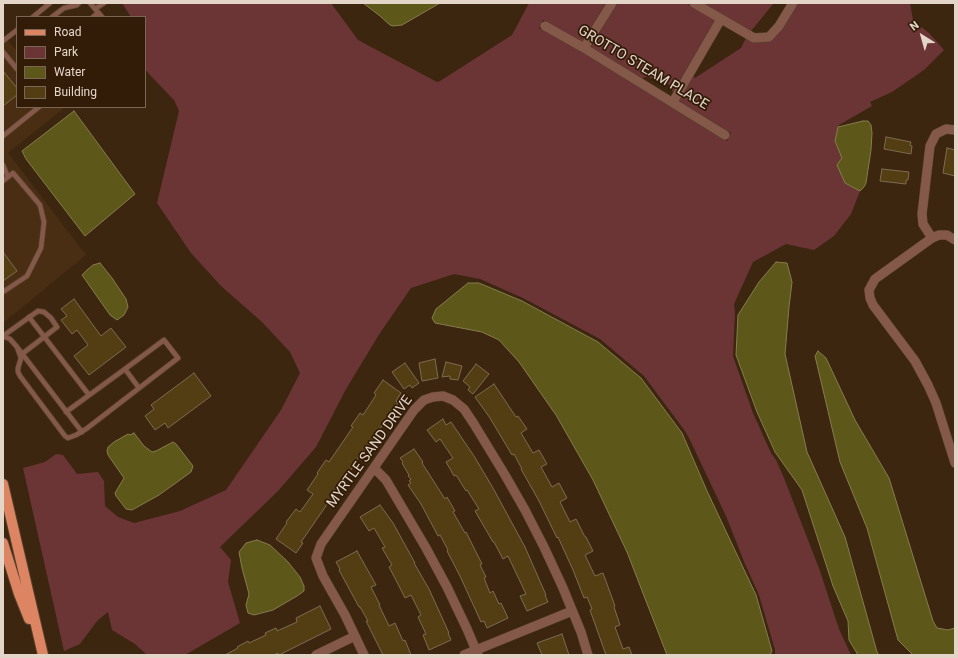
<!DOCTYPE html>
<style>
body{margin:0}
#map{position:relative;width:958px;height:658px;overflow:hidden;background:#3c2610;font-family:Roboto,sans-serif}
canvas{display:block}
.frame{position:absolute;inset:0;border:4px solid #e4d5c9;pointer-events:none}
.legend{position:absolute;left:16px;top:16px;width:130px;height:92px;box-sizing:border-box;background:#321c07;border:1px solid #796655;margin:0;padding:5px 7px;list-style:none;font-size:12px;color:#e4d5c9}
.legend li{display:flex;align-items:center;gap:8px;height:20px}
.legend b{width:20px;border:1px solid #796655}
.north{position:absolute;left:902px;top:16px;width:40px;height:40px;-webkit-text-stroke:3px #321c07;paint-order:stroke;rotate:323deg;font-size:11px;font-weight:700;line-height:16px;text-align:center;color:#e4d5c9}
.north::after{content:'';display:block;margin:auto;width:14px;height:18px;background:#e4d5c9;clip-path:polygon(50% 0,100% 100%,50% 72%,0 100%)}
</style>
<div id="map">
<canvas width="958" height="658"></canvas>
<div class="frame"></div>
<ul class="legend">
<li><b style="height:5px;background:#dd8462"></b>Road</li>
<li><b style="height:11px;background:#6b3535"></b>Park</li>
<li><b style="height:11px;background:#5d5719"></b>Water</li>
<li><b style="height:11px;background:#533e14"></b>Building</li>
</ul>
<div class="north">N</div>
</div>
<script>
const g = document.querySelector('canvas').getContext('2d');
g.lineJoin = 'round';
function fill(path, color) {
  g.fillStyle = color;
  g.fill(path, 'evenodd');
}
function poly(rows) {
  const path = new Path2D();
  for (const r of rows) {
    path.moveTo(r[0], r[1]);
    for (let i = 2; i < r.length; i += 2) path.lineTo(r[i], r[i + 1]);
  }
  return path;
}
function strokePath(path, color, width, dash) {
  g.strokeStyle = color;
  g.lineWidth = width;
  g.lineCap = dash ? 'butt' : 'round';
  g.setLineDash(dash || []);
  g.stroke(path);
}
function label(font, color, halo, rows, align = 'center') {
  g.font = font + ' Roboto,sans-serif';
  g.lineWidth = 3.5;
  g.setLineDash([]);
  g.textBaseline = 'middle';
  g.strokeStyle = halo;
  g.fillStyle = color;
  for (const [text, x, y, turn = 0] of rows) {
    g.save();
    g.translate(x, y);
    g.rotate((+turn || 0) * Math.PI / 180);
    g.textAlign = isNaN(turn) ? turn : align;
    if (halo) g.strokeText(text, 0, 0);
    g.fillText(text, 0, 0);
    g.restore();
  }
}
const built = poly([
 [3,35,17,51,17,107,65,107,8,153,86,255,3,323]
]);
const green = poly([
 [122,3,331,3,358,40,437,82,440,81,512,35,529,3,606,3,582,42,543,20,539,28,586,54,727,141,731,133,679,101,693,76,695,78,741,48,746,38,755,42,770,41,773,40,783,28,798,3,910,3,913,20,930,34,944,50,924,70,892,92,870,102,872,106,839,125,835,141,842,158,845,183,860,191,851,214,834,236,814,250,786,244,753,262,734,304,735,313,733,356,753,413,771,453,776,460,784,478,820,571,839,629,851,655,775,655,775,650,759,595,745,564,726,516,690,440,685,431,644,376,600,339,523,298,480,279,454,274,411,288,380,333,346,389,316,447,278,491,220,547,231,560,228,582,240,623,185,655,147,655,135,644,112,630,108,612,97,621,80,644,64,651,23,468,45,462,56,454,63,455,77,474,98,472,104,481,105,506,118,517,134,523,180,511,226,490,281,410,300,373,290,352,262,322,221,286,191,253,157,203,179,111,174,100,150,75,145,69,145,41,146,39,145,38,145,17,131,17],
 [617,3,686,3,715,20,673,92,667,82,647,77,641,78,591,47],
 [703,3,774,3,751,31]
]);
const water = poly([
 [363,3,440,3,402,25,393,26,390,25,380,16,363,3],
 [74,111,135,194,85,236,26,159,22,151,74,111],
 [863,121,868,121,871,125,872,133,871,150,866,183,864,187,860,191,845,183,837,165,842,158,835,141,838,127,863,121],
 [776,262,787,263,792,282,789,307,785,354,807,452,845,537,877,652,879,655,858,655,849,640,848,621,833,586,802,490,775,452,757,412,736,355,738,315,759,282,776,262],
 [100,263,112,278,126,299,128,307,124,315,117,320,110,315,82,275,87,270,93,265,100,263],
 [468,283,479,283,522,301,598,342,641,378,682,433,707,491,756,595,772,651,770,655,667,655,627,552,593,480,556,415,519,362,499,340,482,332,435,323,432,318,436,309,468,283],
 [818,351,826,358,855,420,889,478,933,621,937,628,948,630,955,628,955,655,913,655,898,640,867,528,840,462,815,356,818,351],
 [134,433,144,446,152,452,156,451,173,442,176,444,193,466,191,472,159,495,132,510,126,509,116,496,115,493,124,478,108,455,107,451,108,447,114,442,128,434,130,435,134,433],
 [257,540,270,545,288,562,300,577,304,586,304,591,297,596,273,610,254,615,248,613,246,605,249,594,242,568,239,552,246,543,257,540]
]);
const building = poly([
 [3,71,17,88,17,95,3,106,3,71],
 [886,137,911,142,910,145,912,146,911,154,884,149,886,137],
 [947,148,955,150,955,176,943,173,947,148],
 [882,169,909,172,908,180,906,180,906,184,880,181,882,169],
 [3,252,17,271,3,281,3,252],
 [74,299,101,336,111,328,126,347,89,375,74,356,88,345,77,330,72,334,61,320,67,316,61,309,74,299],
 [435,359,438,378,422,381,419,363,435,359],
 [446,362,462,366,458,380,450,379,450,376,442,377,446,362],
 [405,363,419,383,412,388,410,385,404,389,392,372,405,363],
 [476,364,489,374,473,394,468,390,470,387,463,381,476,364],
 [194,373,211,396,168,428,165,423,155,430,145,416,154,409,151,405,194,373],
 [383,380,401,393,396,401,398,403,363,453,362,452,354,464,355,464,301,542,303,543,296,553,276,539,287,523,286,522,296,509,300,512,313,494,307,490,318,474,317,473,326,460,329,462,353,427,351,426,360,413,363,415,376,395,374,393,383,380],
 [494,384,516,417,518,416,527,429,521,433,533,453,539,450,547,464,541,467,552,487,559,483,567,498,560,502,570,522,576,519,585,537,586,537,593,551,585,555,595,576,603,573,615,606,614,607,620,625,615,627,623,649,629,647,632,655,606,655,590,610,592,609,587,597,584,598,573,570,558,537,557,538,539,501,521,469,522,469,514,454,512,455,490,418,475,397,494,384],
 [443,419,446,425,451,422,474,456,493,488,525,547,546,595,545,595,548,602,527,611,520,596,526,594,508,556,503,559,494,542,493,542,475,511,479,509,467,490,466,491,456,475,454,476,446,462,453,458,440,439,436,442,427,430,443,419],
 [414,449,423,462,422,463,445,499,447,497,455,511,453,512,465,533,466,532,482,564,480,565,486,577,484,578,490,593,493,591,499,604,501,603,508,618,487,628,484,621,481,622,460,576,447,551,448,550,440,535,438,536,421,504,408,485,411,483,409,481,411,479,408,476,409,475,402,463,403,462,400,458,414,449],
 [380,505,393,523,415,563,414,563,429,589,449,633,448,633,451,640,429,650,423,635,426,634,418,617,421,615,411,595,405,598,398,584,389,567,392,565,382,548,385,547,374,528,369,531,360,517,380,505],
 [357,551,376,585,371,587,380,605,379,605,389,626,395,623,403,641,405,640,411,655,383,655,366,621,368,621,360,607,359,607,339,570,340,569,336,562,357,551],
 [320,606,331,629,279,655,278,653,274,655,225,655,238,648,237,647,248,641,249,643,266,635,265,633,276,628,277,631,297,622,296,618,320,606],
 [562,634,569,655,542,655,537,643,562,634]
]);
const lane = poly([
 [90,3,102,17],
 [95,9,104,3],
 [33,17,50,3],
 [52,17,64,8,77,5,79,3],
 [93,17,98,13],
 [3,41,17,30],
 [3,52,17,69],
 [3,136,39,107],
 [3,165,8,177],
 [3,181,13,173,40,205,44,222,41,248,27,276,3,292],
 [29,317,89,395],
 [3,336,38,311,44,312,51,318,57,327,22,354],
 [3,337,5,337,10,339,17,347,82,432],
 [17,347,21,358,18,368,18,372,20,376,65,436,68,438,76,435,86,429,178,358,164,340,125,369],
 [66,412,125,369,139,388]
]);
const street = poly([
 [694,3,754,38,769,37,779,26,793,3],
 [545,26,584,48,725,135],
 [584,48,612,3],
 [673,102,721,19],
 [932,238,923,224,922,214,930,146,936,134,946,129,955,130],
 [955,240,947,235,939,235,932,238,875,279,869,290,870,298,873,305,915,361,928,385,936,403,955,463],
 [374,468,386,480,426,548,447,587,467,629,478,655],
 [316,655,355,636],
 [364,655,345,615,323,576,316,558,321,544,414,410,424,400,433,397,443,396,453,400,464,409,474,424,505,475,525,510,544,547,563,588,581,632,588,655],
 [464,655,572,611]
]);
const primary = poly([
 [3,484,43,655],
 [3,543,19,594,29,619]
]);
const streetNames = [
 ["GROTTO STEAM PLACE",643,68,31],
 ["MYRTLE SAND DRIVE",370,452,-54]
];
fill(built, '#4a2e13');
fill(green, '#6b3535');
fill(water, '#5d5719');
strokePath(water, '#867d4e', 1);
fill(building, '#533e14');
strokePath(building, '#7c6c4f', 1);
strokePath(lane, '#57422e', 6);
strokePath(street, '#57422e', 10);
strokePath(primary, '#57422e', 12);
strokePath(lane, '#855949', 4.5);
strokePath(street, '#855949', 9);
strokePath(primary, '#dd8462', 10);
label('14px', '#e4d5c9', '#321c07', streetNames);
</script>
